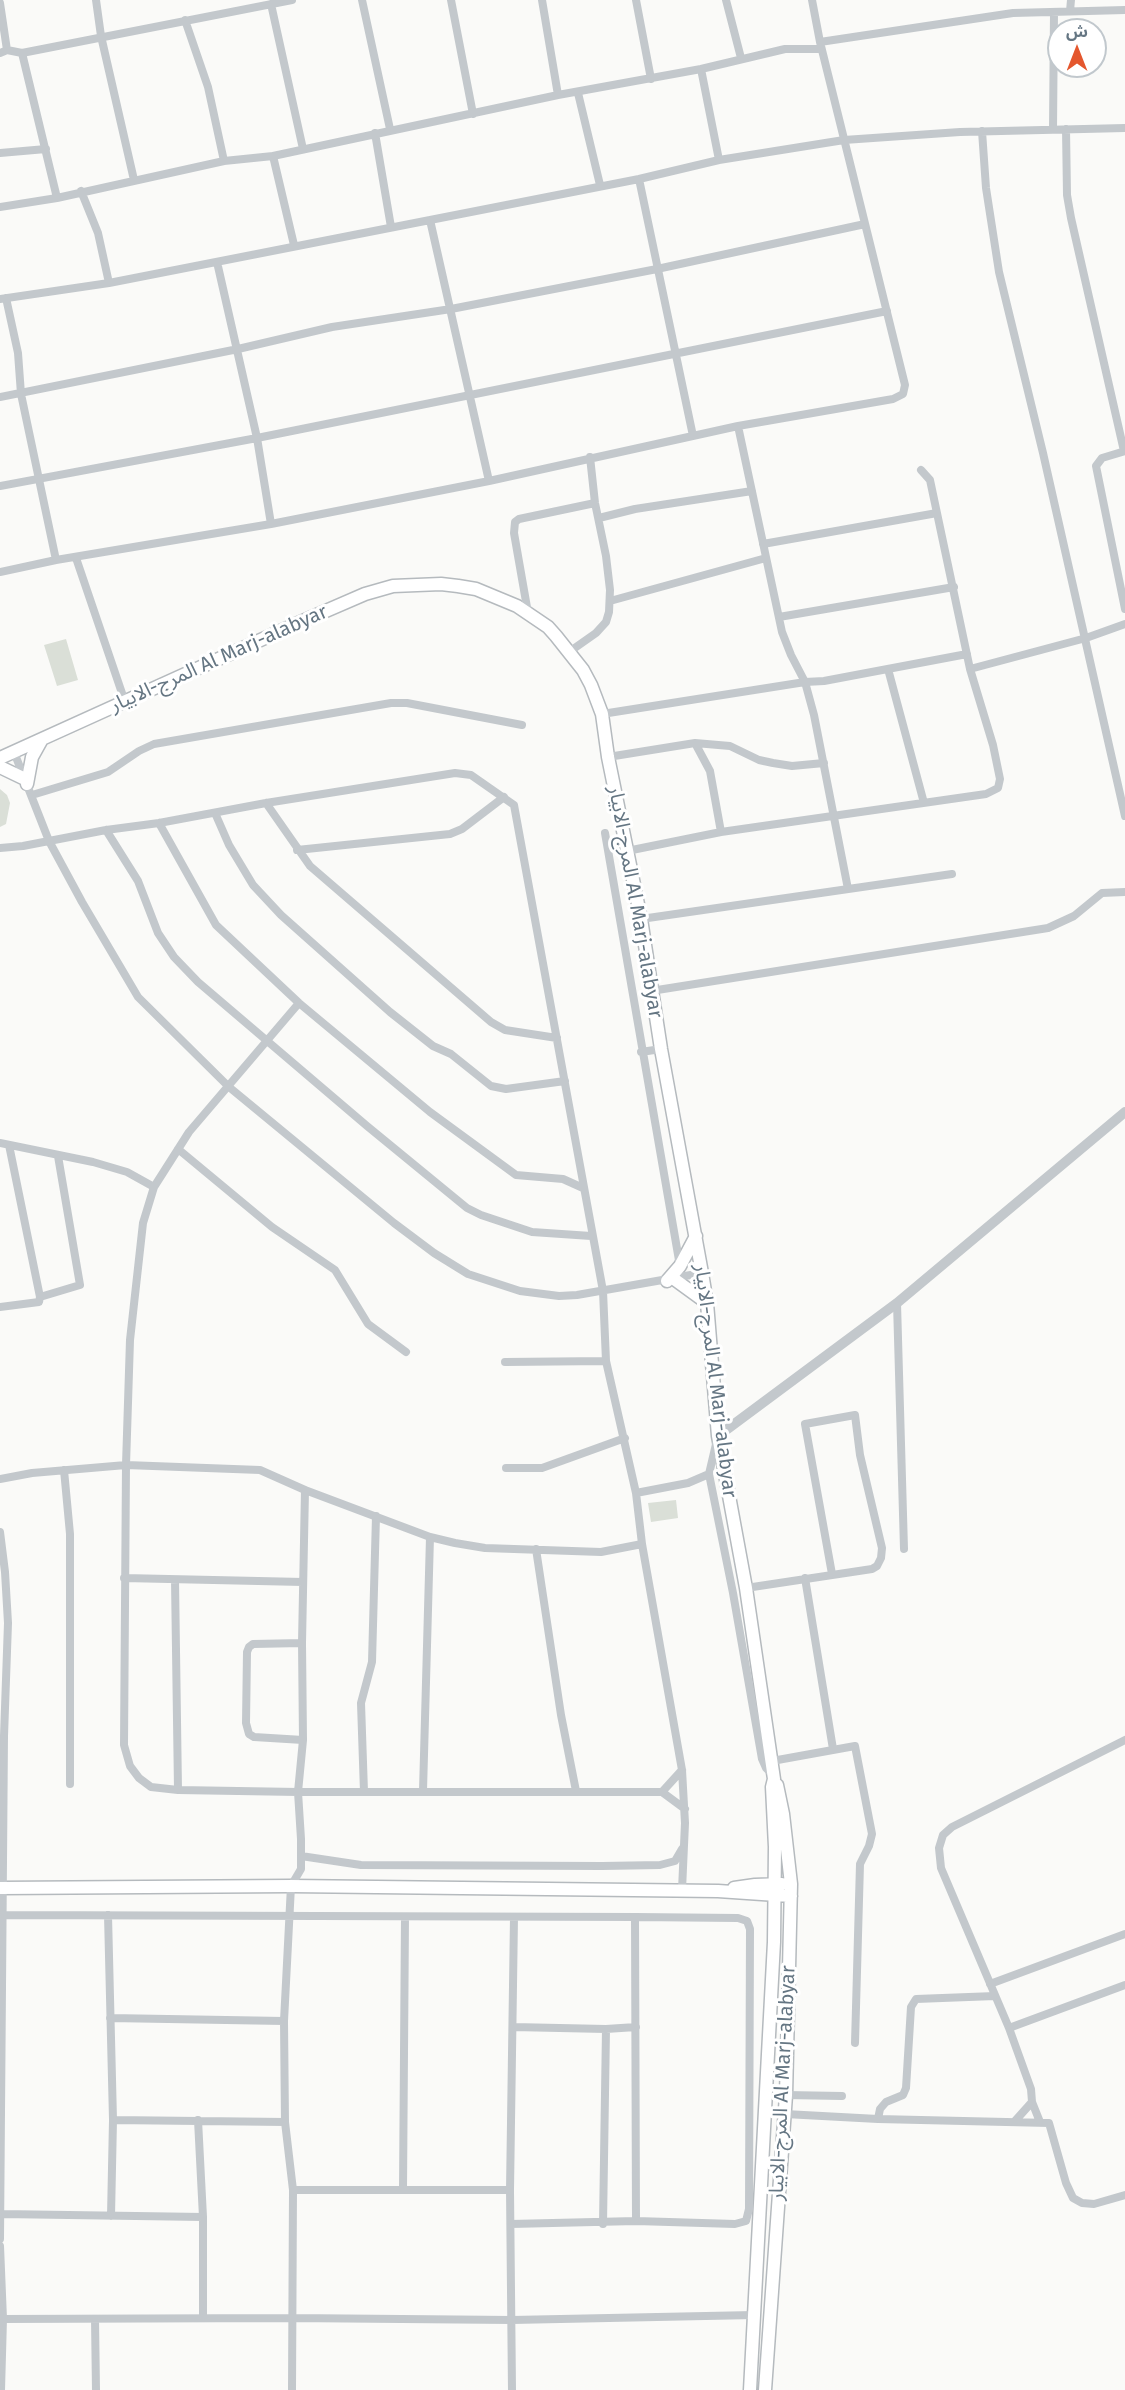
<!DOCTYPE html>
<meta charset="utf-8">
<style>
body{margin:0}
#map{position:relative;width:1125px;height:2390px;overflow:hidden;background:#fafaf8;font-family:"Fira Sans","Noto Sans Arabic",sans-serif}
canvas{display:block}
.north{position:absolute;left:1047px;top:18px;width:60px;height:60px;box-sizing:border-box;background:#fff;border:2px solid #c1c8cd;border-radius:50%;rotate:0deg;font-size:16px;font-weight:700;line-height:24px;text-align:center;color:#657683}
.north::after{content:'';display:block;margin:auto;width:21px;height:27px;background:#e4572e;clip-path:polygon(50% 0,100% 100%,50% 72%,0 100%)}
</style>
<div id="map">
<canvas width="1125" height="2390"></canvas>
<div class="north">ش</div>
</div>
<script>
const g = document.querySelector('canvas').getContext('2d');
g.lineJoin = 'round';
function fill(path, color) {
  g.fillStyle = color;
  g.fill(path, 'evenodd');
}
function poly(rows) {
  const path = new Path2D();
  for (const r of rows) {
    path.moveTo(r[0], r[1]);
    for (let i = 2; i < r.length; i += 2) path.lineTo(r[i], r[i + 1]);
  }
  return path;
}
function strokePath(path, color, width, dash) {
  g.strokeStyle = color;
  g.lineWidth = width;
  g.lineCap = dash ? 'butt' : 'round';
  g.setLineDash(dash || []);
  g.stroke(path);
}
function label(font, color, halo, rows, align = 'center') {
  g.font = font + ' "Fira Sans","Noto Sans Arabic",sans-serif';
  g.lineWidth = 6;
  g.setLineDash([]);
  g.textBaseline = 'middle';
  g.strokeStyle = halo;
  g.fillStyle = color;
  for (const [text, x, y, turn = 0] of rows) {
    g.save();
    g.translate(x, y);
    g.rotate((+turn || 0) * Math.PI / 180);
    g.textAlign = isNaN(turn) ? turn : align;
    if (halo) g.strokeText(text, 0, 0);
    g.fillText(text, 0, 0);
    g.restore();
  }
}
const green = poly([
 [66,639,78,680,57,686,44,645],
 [0,789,7,795,10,803,6,824,0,827],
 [676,1500,678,1518,651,1522,648,1503]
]);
const minor = poly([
 [96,0,101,36,134,180],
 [362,0,390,129],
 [451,0,473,114],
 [542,0,558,95],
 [636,0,651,79],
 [726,0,741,58],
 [0,3,7,50],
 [271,4,303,149],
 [1070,11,1071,0],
 [185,20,208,87,224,161],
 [820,42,1013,13,1125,10],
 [0,53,7,50,22,53,292,0],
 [22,53,57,198],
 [701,69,719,160],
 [578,93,600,185],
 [1053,129,1054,13],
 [1066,129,1067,195,1071,218,1124,451],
 [982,131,986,188,999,272,1043,453,1125,816],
 [375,133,391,227],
 [0,153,46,149],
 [273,156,294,245],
 [639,179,693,436],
 [81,191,98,233,109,283],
 [0,207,57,198,224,161,273,156,558,95,701,69,785,49,821,49],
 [430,220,489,481],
 [217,262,257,438,271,524],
 [6,298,18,353,21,394,56,560],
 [0,299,109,283,639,179,719,160,844,140,960,132,1125,128],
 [0,397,238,349,332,327,451,309,657,269,865,224],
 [738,426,782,632,791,655,805,682,814,715,848,889],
 [1125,451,1102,458,1096,466,1125,609],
 [0,486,257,438,887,311],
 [599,518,635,509,752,491],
 [763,544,937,513],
 [76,558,125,702],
 [0,572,56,560,271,524,489,481,738,426,893,399,903,394,905,385,820,42,812,0],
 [610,601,766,558],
 [528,613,514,533,515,522,519,519,595,503],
 [779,617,954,587],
 [569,652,596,633,606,622,609,612,610,590,606,556,595,503,590,457],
 [888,669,924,803],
 [970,669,1086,638,1125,624],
 [602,714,805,682,824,681,967,654],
 [695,743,730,746,759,760,773,763,792,766,824,763],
 [14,752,49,841,82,902,138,997,229,1087,394,1223,434,1253,468,1274,520,1291,559,1296,577,1295,702,1273],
 [608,757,695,743,710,771,721,832],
 [32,795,108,772,139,751,154,744,391,703,407,703,522,725],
 [266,803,310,866,491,1022,505,1030,557,1038],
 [215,813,229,845,253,885,281,915,390,1012,433,1046,451,1054,491,1086,506,1089,565,1081],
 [159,823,216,925,299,1003,430,1112,516,1175,563,1179,583,1188],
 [106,830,138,881,158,933,174,957,198,982,367,1126,467,1208,481,1215,532,1232,591,1236],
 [605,833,680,1266],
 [0,848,23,846,106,830,159,823,266,803,455,773,471,775,514,805,603,1291,606,1361,636,1493,642,1544,682,1770,685,1823,682,1890],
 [297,850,450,834,462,829,504,797],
 [627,851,721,832,986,794,998,788,1000,779,993,745,970,669,930,480,921,470],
 [641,919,952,874],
 [651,991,1048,928,1074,916,1102,893,1125,892],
 [299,1003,189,1132,154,1187,143,1223,130,1340,126,1465,124,1745,130,1766,139,1778,151,1787,178,1790,298,1792,662,1792,682,1770],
 [641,1052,661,1049],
 [0,1143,93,1162,127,1172,154,1187],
 [9,1145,40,1297],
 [178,1149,272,1227,335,1270,368,1324,406,1352],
 [897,1303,904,1549],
 [0,1307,39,1302,40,1297,80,1285,58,1156],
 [505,1362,606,1361],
 [506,1468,542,1468,625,1438],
 [64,1470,70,1534,70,1784],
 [709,1474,733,1593,762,1759,766,1768,773,1775],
 [0,1479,32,1473,126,1465,260,1470,305,1490,430,1537,455,1543,485,1548,601,1552,642,1544],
 [636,1493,688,1483,709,1474,717,1440],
 [0,1532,5,1572,8,1623,4,1736,0,2239],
 [536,1549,561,1715,576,1791],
 [124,1578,303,1582],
 [805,1578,833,1749],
 [175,1580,178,1790],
 [746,1588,872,1569,877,1566,881,1558,882,1548,860,1455,855,1415,805,1424,832,1574],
 [302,1643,253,1644,249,1647,247,1652,246,1723,249,1734,254,1737,303,1740],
 [772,1761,855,1746,872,1834,869,1846,860,1864,855,2043],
 [423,1791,430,1537],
 [364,1792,361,1703,372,1662,376,1516],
 [662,1792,685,1809],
 [301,1856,361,1865,602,1866,660,1865,675,1861,682,1849],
 [0,1915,635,1917,738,1918,747,1921,750,1929,749,2209,746,2221,735,2224,636,2221,511,2224],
 [108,1915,113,2120,111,2216],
 [635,1917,636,2221],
 [990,1984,1125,1934],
 [110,2018,284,2021],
 [513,2027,606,2029,636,2027],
 [1009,2028,1125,1985],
 [786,2095,842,2096],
 [785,2114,878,2119,1049,2123,1066,2183,1073,2198,1082,2203,1094,2204,1125,2195],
 [878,2119,880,2109,886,2102,903,2095,906,2088,911,2007,916,1999,995,1996],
 [113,2120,285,2122],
 [198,2120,203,2217,203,2318],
 [1015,2121,1032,2102],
 [1040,2122,1032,2102,1031,2089,1009,2028,941,1868,939,1848,943,1835,952,1827,1125,1740],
 [403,2189,405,1917],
 [293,2190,510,2190],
 [1,2214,203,2217],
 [603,2224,606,2029],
 [0,2246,3,2319,1,2390],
 [0,2319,291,2318,512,2320,754,2315],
 [95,2319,96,2390],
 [292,2390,293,2190,285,2122,284,2021,291,1886,301,1869,301,1839,298,1792,303,1740,302,1643,305,1490],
 [512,2390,510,2190,514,1917]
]);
const tertiary = poly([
 [718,1436,897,1303,1125,1112]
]);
const primary = poly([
 [0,758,298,623,365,594,393,586,441,584,458,586,476,589,517,606,548,627,556,636,583,670,591,685,602,714,608,757,641,919,661,1049,702,1273,707,1303,718,1436,746,1588,774,1779,772,1787,775,1847,774,1942,750,2390],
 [0,767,25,779],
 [27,784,32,757,42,739],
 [674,1279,707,1303],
 [667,1281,680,1266,696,1236],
 [0,1888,291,1886,718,1891,791,1896],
 [734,1888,755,1885,782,1884],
 [765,2390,786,2095,791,1884,783,1814,777,1785]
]);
const streetNames = [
 ["المرج-الابيار Al Marj-alabyar",219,659,-24],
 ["المرج-الابيار Al Marj-alabyar",635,902,80],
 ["المرج-الابيار Al Marj-alabyar",715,1381,83],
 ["المرج-الابيار Al Marj-alabyar",783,2083,-87]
];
fill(green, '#dadfd7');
strokePath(primary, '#b5babe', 15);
strokePath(minor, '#c3c8cc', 8);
strokePath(tertiary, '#c3c8cc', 10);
strokePath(primary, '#fff', 12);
label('20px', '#657683', '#fff', streetNames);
</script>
